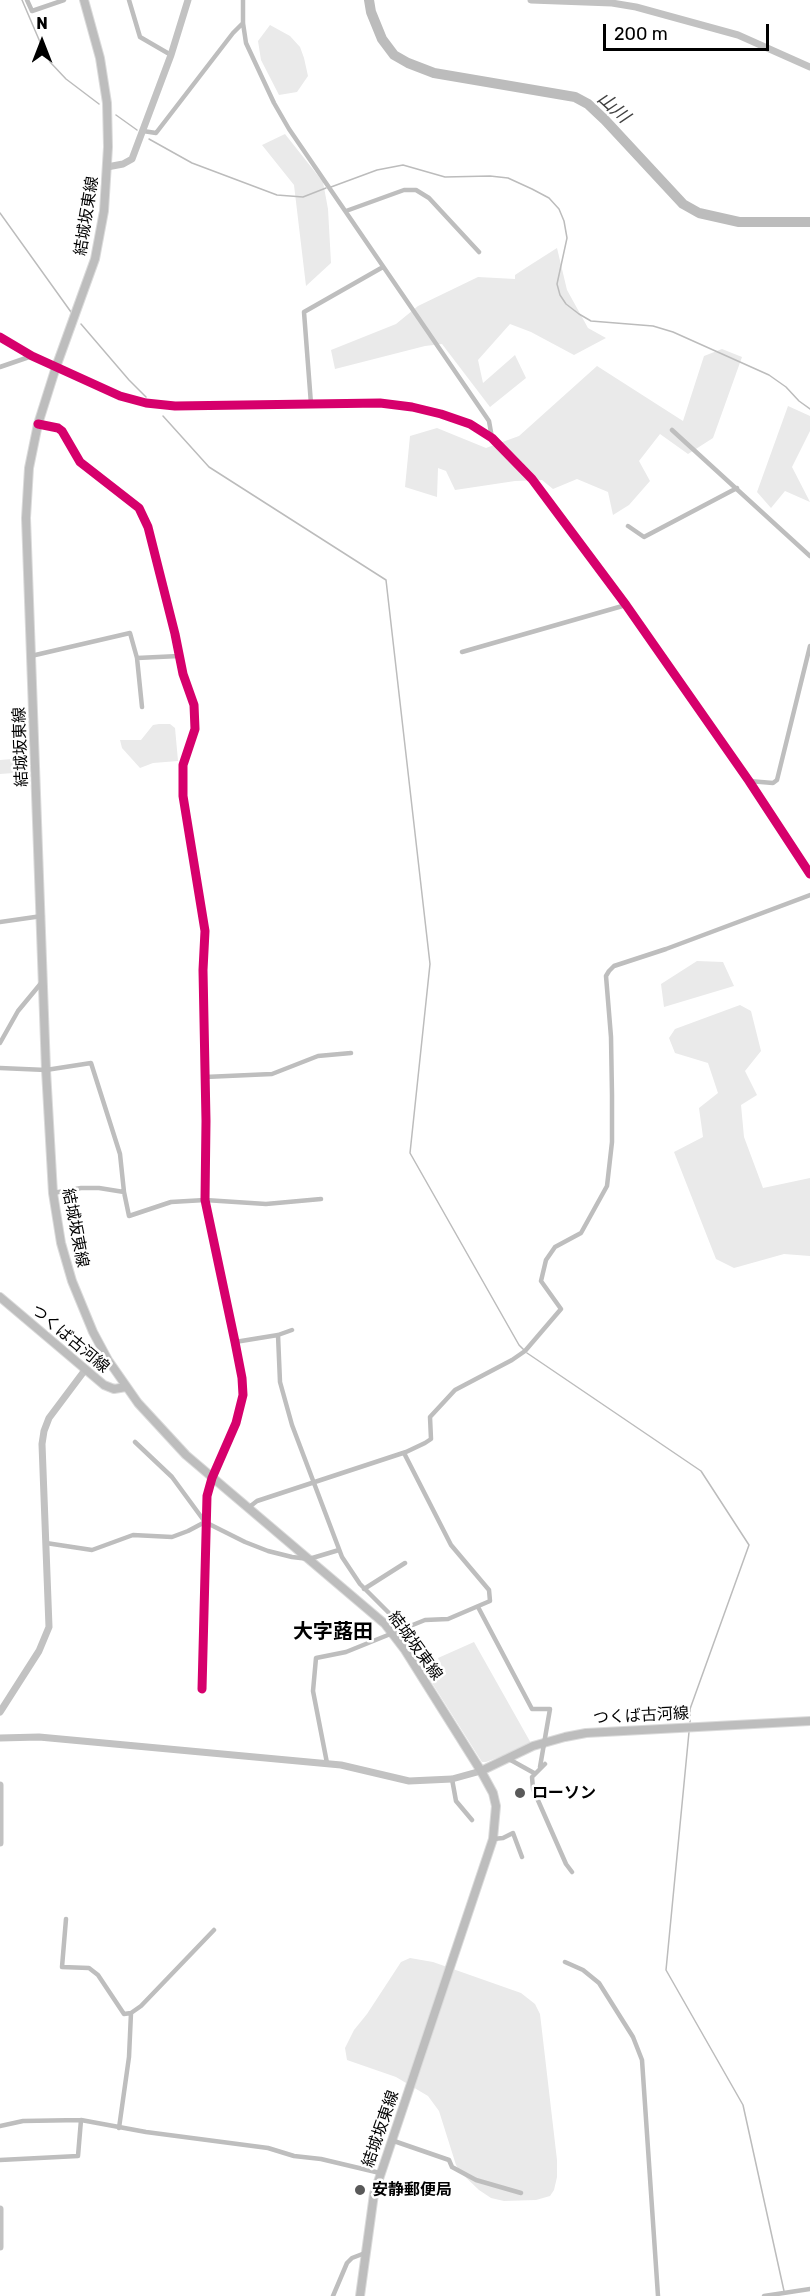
<!DOCTYPE html>
<meta charset="utf-8">
<style>
body{margin:0}
#map{position:relative;width:810px;height:2296px;overflow:hidden;background:#fff;font-family:Rubik,sans-serif}
canvas{display:block}
.north{position:absolute;left:12px;top:12px;width:60px;height:60px;-webkit-text-stroke:4px #fff;paint-order:stroke;rotate:0deg;font-size:16px;font-weight:700;line-height:24px;text-align:center;color:#000}
.north::after{content:'';display:block;margin:auto;width:21px;height:27px;background:#000;clip-path:polygon(50% 0,100% 100%,50% 72%,0 100%)}
.scale{position:absolute;left:603px;top:24px;width:166px;height:27px;box-sizing:border-box;border:3px solid #000;border-top:0;padding-left:8px;font-size:18px;line-height:21px;white-space:nowrap;color:#000;-webkit-text-stroke:4px #fff;paint-order:stroke}
</style>
<div id="map">
<canvas width="810" height="2296"></canvas>
<div class="north">N</div>
<div class="scale">200 m</div>
</div>
<script>
const g = document.querySelector('canvas').getContext('2d');
g.lineJoin = 'round';
function fill(path, color) {
  g.fillStyle = color;
  g.fill(path, 'evenodd');
}
function poly(rows) {
  const path = new Path2D();
  for (const r of rows) {
    path.moveTo(r[0], r[1]);
    for (let i = 2; i < r.length; i += 2) path.lineTo(r[i], r[i + 1]);
  }
  return path;
}
function strokePath(path, color, width, dash) {
  g.strokeStyle = color;
  g.lineWidth = width;
  g.lineCap = dash ? 'butt' : 'round';
  g.setLineDash(dash || []);
  g.stroke(path);
}
function label(font, color, halo, rows, align = 'center') {
  g.font = font + ' Rubik,"Noto Sans JP",sans-serif';
  g.lineWidth = 5;
  g.setLineDash([]);
  g.textBaseline = 'middle';
  g.strokeStyle = halo;
  g.fillStyle = color;
  for (const [text, x, y, turn = 0] of rows) {
    g.save();
    g.translate(x, y);
    g.rotate((+turn || 0) * Math.PI / 180);
    g.textAlign = isNaN(turn) ? turn : align;
    if (halo) g.strokeText(text, 0, 0);
    g.fillText(text, 0, 0);
    g.restore();
  }
}
const green = poly([
 [270,25,290,36,300,47,304,58,308,76,297,92,279,95,261,60,258,41],
 [285,134,323,182,328,209,331,263,306,286,294,185,262,145],
 [557,248,567,290,588,328,606,338,574,355,531,332,510,324,478,360,483,383,515,355,526,378,490,407,442,344,425,346,335,369,331,350,396,324,418,306,478,277,515,279,515,275,524,269],
 [722,349,742,357,713,438,688,454,660,434,639,461,650,481,629,505,613,515,608,492,577,479,553,489,542,480,515,481,455,490,446,471,438,468,437,497,405,487,410,436,437,428,486,448,519,436,597,366,683,421,704,356],
 [788,406,810,416,810,431,792,467,810,502,785,491,771,508,757,492],
 [159,724,170,724,175,728,178,761,153,763,140,768,122,748,120,740,141,740,153,725],
 [24,758,27,772,0,774,0,760],
 [697,961,723,962,734,986,664,1007,661,984],
 [740,1005,751,1011,761,1051,745,1071,757,1095,741,1105,744,1137,763,1188,810,1178,810,1256,784,1254,734,1268,716,1259,674,1152,703,1137,699,1108,718,1093,708,1063,675,1053,669,1038,675,1029],
 [474,1642,532,1745,486,1762,482,1762,427,1675,442,1667,438,1658],
 [410,1958,433,1962,521,1993,535,2004,540,2014,557,2160,557,2177,554,2190,550,2196,536,2200,504,2201,491,2198,479,2190,460,2172,456,2165,439,2111,428,2096,396,2077,347,2060,345,2048,354,2030,367,2014,401,1962]
]);
const stream = poly([
 [22,0,43,49,50,62,66,79,99,104],
 [116,115,137,130],
 [149,139,192,163,277,195,303,197,326,188],
 [331,187,377,170,403,165,445,177,490,176,508,178,532,189,549,198,559,209,564,221,567,238,557,284,560,295,566,304,579,314,591,321,653,326,673,332,769,375,786,387,799,401,810,409],
 [0,213,71,312],
 [81,324,129,380,146,397],
 [163,416,209,467,386,580,430,964,410,1153,519,1345,524,1350],
 [527,1353,701,1471,749,1545,690,1709,690,1722],
 [689,1732,666,1970,743,2105,784,2291]
]);
const river = poly([
 [369,0,371,12,382,39,394,55,408,63,434,73,575,97,588,104,605,120,683,204,699,213,739,222,810,222]
]);
const street = poly([
 [27,0,32,11,64,0],
 [129,0,140,37,171,55],
 [243,0,243,23,246,43,274,103,289,129,489,421,492,438],
 [143,131,156,133,233,33,243,23],
 [346,211,404,190,416,190,429,198,479,252],
 [0,367,32,356],
 [311,404,304,312,383,267],
 [38,424,58,428,62,431,80,462,139,508,148,527,175,634,183,674,194,705,195,729,183,765,183,796,205,931,203,970,206,1121,205,1200,235,1342,242,1378,243,1395,236,1423,212,1478,207,1496,202,1689],
 [672,430,810,556],
 [628,526,644,537,737,488],
 [462,652,626,605],
 [31,656,130,633,137,658,142,707],
 [137,658,179,656],
 [749,781,773,783,777,780,810,646],
 [0,922,42,916],
 [0,1043,18,1011,42,982],
 [0,1068,46,1070,91,1063,120,1154,124,1192,99,1188,81,1188,53,1193],
 [205,1077,272,1074,318,1056,351,1053],
 [124,1192,129,1216,171,1202,205,1200,266,1204,321,1199],
 [278,1335,280,1382,292,1425,342,1557,360,1584,391,1615,398,1632],
 [235,1342,278,1335,292,1330],
 [135,1442,172,1477,205,1522,245,1542,268,1551,292,1557,309,1559,339,1550],
 [248,1508,257,1501,406,1452,425,1443,431,1439,430,1417,455,1390,512,1360,525,1351,561,1309,541,1281,546,1260,555,1247,581,1233,607,1186,612,1142,612,1095,611,1037,606,976,609,971,614,966,666,949,810,895],
 [46,1543,92,1550,133,1535,172,1537,188,1531,205,1522],
 [364,1589,405,1563],
 [478,1607,532,1709,550,1709,540,1767],
 [507,1758,534,1773],
 [327,1763,313,1691,316,1658,346,1652,425,1620,448,1619,490,1601,489,1590,451,1545,404,1453],
 [545,1764,532,1777,533,1789,566,1864,572,1872],
 [452,1779,456,1801,472,1820],
 [493,1839,503,1838,513,1833,522,1857],
 [66,1919,62,1967,89,1968,98,1975,124,2014,131,2013,141,2006,214,1930],
 [565,1962,583,1970,599,1983,633,2037,642,2060,658,2296],
 [0,2126,23,2121,81,2120,146,2132,268,2148,294,2156,321,2159,380,2173],
 [119,2128,129,2057,131,2013],
 [391,2140,449,2160,452,2167,476,2180,521,2193],
 [0,2160,78,2156,81,2120],
 [333,2296,347,2263,352,2258,365,2253],
 [764,2296,810,2289]
]);
const secondary = poly([
 [531,0,612,3,636,7,738,35,810,67],
 [107,167,123,164,132,159,171,55,188,0],
 [0,337,32,356,120,396,146,403,175,406,380,403,412,407,441,414,470,424,492,438,532,479,626,605,749,781,810,874],
 [0,1712,39,1651,49,1627,42,1444,44,1431,49,1418,85,1370],
 [0,1738,39,1737,341,1765,409,1781,452,1779,481,1771],
 [0,1785,0,1843],
 [0,2209,0,2247]
]);
const primary = poly([
 [84,0,100,58,107,103,108,147,104,211,95,259,56,367,38,424,29,468,26,518,46,1070,53,1193,61,1243,72,1281,93,1332,108,1360,138,1403,186,1455,385,1624,405,1650,481,1771,493,1793,496,1806,493,1839,374,2194,360,2296],
 [0,1297,104,1385,114,1389,126,1387],
 [481,1771,533,1746,565,1737,586,1733,810,1721]
]);
const cycleway = poly([
 [0,337,32,356,120,396,146,403,175,406,380,403,412,407,441,414,470,424,492,438,532,479,626,605,749,781,810,874],
 [38,424,58,428,62,431,80,462,139,508,148,527,175,634,183,674,194,705,195,729,183,765,183,796,205,931,203,970,206,1121,205,1200,235,1342,242,1378,243,1395,236,1423,212,1478,207,1496,202,1689]
]);
const markers = [
 [520,1793,6,"#595959"],
 [360,2190,6,"#595959"]
];
const streetNames = [
 ["結城坂東線",87,216,-81],
 ["結城坂東線",21,747,-92],
 ["結城坂東線",75,1228,79],
 ["つくば古河線",70,1339,40],
 ["結城坂東線",415,1646,54],
 ["つくば古河線",641,1716,-3],
 ["結城坂東線",381,2129,-71]
];
const poiNames = [
 ["ローソン",532,1793],
 ["安静郵便局",372,2190]
];
const waterNames = [
 ["山川",613,108,42]
];
const quarterNames = [
 ["大字蕗田",333,1632]
];
fill(green, '#eaeaea');
strokePath(stream, '#bcbcbc', 1.5);
strokePath(river, '#bcbcbc', 10);
strokePath(primary, '#dbdbdb', 10);
strokePath(street, '#bebebe', 4.5);
strokePath(secondary, '#c2c2c2', 7);
strokePath(primary, '#bdbdbd', 8);
strokePath(cycleway, '#d6006c', 9);
for (const [x, y, r, color] of markers) {
  const dot = new Path2D();
  dot.arc(x, y, r, 0, 2 * Math.PI);
  g.fillStyle = color;
  g.fill(dot);
  strokePath(dot, '#fff', 2);
}
label('16px', '#000', '#fff', streetNames);
label('bold 16px', '#000', '#fff', poiNames, 'left');
label('italic 18px', '#414141', '#fff', waterNames);
label('bold 20px', '#000', '#fff', quarterNames);
</script>
